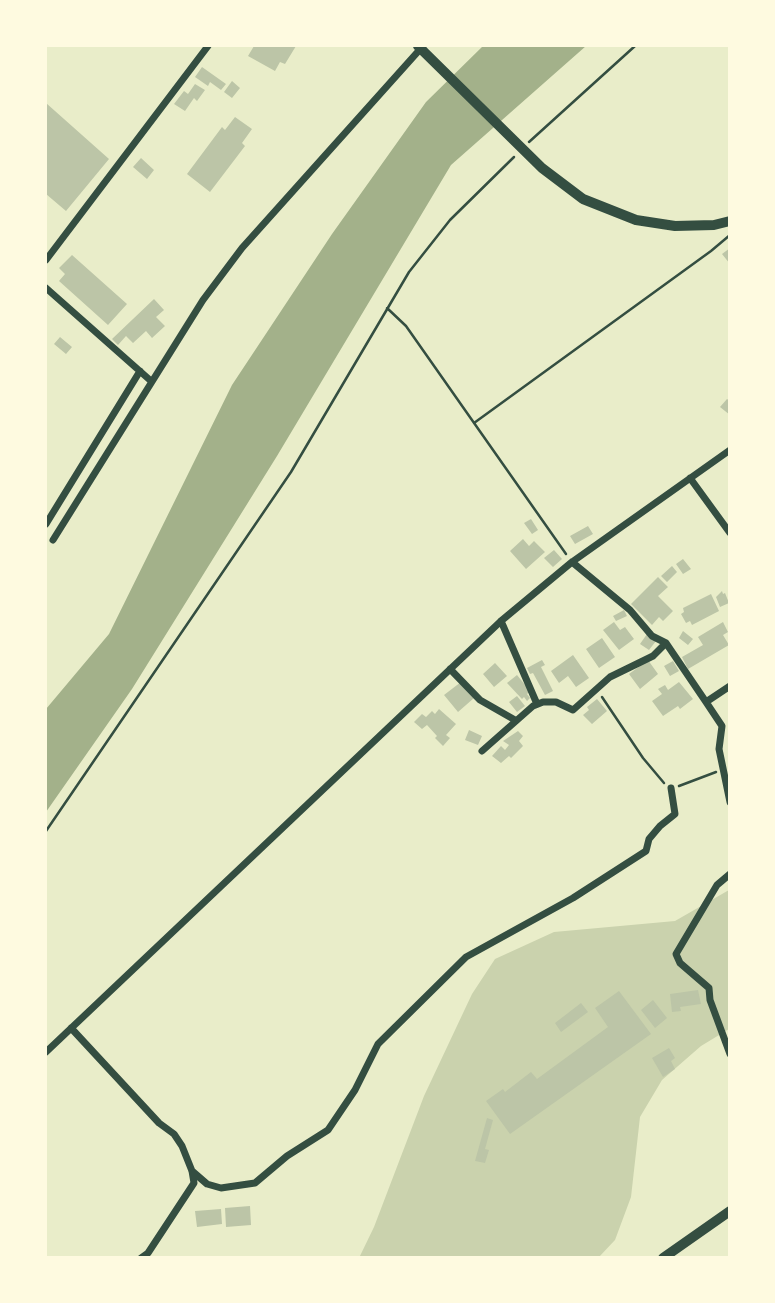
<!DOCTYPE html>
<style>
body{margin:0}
#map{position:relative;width:775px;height:1303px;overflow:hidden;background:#e9edc9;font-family:Rubik,sans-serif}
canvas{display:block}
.frame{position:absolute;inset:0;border:47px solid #fefae0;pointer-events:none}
</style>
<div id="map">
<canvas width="775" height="1303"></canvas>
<div class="frame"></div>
</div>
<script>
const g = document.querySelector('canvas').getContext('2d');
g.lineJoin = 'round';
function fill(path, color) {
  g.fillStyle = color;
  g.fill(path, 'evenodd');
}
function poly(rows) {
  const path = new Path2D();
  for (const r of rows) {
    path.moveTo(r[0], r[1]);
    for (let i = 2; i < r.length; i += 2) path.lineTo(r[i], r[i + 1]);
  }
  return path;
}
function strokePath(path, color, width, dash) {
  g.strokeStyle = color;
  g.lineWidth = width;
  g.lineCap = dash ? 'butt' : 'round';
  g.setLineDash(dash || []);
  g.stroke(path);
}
const green = poly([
 [729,890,729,1029,701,1046,662,1080,640,1117,631,1197,615,1240,599,1257,359,1258,374,1227,424,1096,472,994,495,959,554,932,675,921]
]);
const water = poly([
 [483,46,586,46,451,165,277,456,132,689,46,812,46,709,109,634,232,385,332,234,426,102]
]);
const building = poly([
 [254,46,296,46,285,64,280,62,275,71,248,56],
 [202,67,226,84,221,90,210,82,208,86,195,77],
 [232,81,240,88,232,98,224,92],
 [195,84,205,90,197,101,194,98,185,111,174,104,184,91,188,94],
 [46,103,109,159,66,211,46,194],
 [235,117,252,129,242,143,245,146,210,192,187,174,222,127,225,130],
 [141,158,154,170,147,179,133,167],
 [730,248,730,264,722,254],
 [72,255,127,304,108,325,59,281,65,274,59,268],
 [154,299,164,310,156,317,165,326,152,338,146,331,133,343,126,336,118,345,112,339],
 [60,337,72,347,66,354,54,344],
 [727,399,730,401,730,415,720,407],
 [531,519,538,530,532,534,524,523],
 [588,526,593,534,575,544,570,536],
 [523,539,529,546,534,541,545,552,526,569,510,551],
 [554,550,562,559,553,567,544,558],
 [683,559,691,569,683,574,676,564],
 [672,566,677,572,667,582,661,576],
 [658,577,668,587,658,596,673,611,663,621,659,617,652,625,631,604],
 [722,591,723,594,725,593,729,603,720,607,716,597],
 [711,594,719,611,692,625,690,621,686,623,681,614,684,612,683,608],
 [624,610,627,616,616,621,613,616],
 [614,622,620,630,625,627,634,639,619,650,603,630],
 [723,622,728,632,723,635,729,645,688,669,682,657,703,645,698,637],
 [683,631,693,639,688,645,679,638],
 [647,634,656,641,649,650,640,644],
 [602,638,615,657,599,668,586,649],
 [573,655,589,678,576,687,568,676,559,683,551,671],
 [542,660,545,665,541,667,553,691,545,695,533,673,530,674,527,668],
 [648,660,658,674,640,689,629,674],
 [673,661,679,671,670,676,664,666],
 [495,663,507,676,494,687,483,674],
 [517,675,530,691,527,694,530,698,527,701,524,697,522,699,507,683],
 [461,682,474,698,458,712,444,695],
 [679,682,693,699,680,709,678,706,663,716,652,701,662,694,658,689,665,685,668,690],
 [517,696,525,706,517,712,509,702],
 [597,699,607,711,592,724,583,715,589,710,587,707],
 [439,709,456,724,446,735,450,738,443,746,435,738,437,736,427,725,422,729,414,722,422,714,426,717,432,711,435,714],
 [469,730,482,736,478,745,465,740],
 [518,731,523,736,519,741,523,746,511,758,509,756,501,763,492,756,501,746,505,750,509,745,503,741],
 [698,990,701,1004,680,1007,681,1011,672,1012,670,994],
 [619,991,651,1034,510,1134,486,1101,503,1089,505,1092,531,1072,537,1079,608,1027,595,1008],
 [653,1000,667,1018,655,1028,641,1010],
 [581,1003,588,1012,561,1032,555,1023],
 [669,1048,675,1058,671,1061,675,1069,663,1077,652,1058],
 [487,1118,493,1120,485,1149,489,1150,485,1163,475,1161],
 [250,1206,251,1225,226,1227,225,1208],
 [221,1209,222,1224,197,1227,195,1211]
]);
const path = poly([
 [529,142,635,46],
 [387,308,406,326,566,554],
 [474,423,711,251,730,235],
 [602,697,643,758,664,783],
 [679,786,716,772],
 [46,831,291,472,409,272,450,220,514,157]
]);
const minor = poly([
 [46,260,208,46],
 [46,288,151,381],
 [690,478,730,533],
 [46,524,140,371],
 [53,540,203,300,242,248,423,46],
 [572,562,630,610,652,636,666,643,706,702,722,726,719,749,730,802],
 [501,621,537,704],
 [450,669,480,700,515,720],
 [706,702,730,686],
 [482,751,533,706,543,702,556,702,573,710,610,677,653,656,666,643],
 [730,874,717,885,676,954,680,963,709,988,710,1000,730,1054],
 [71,1028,159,1123,174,1134,182,1146,192,1171,194,1183,148,1253,141,1258],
 [46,1052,501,621,572,562,730,450],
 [192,1171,207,1184,221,1188,255,1183,287,1156,328,1130,355,1090,378,1044,466,957,573,898,646,851,649,839,660,826,675,814,671,788]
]);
const tertiary = poly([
 [418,46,542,168,583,199,636,220,675,226,714,225,730,221],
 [663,1258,730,1211]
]);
fill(green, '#cad2ad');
fill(water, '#a3b18a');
fill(building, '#bcc5a7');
strokePath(path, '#344e41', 2.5);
strokePath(minor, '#344e41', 7);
strokePath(tertiary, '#344e41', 10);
</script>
